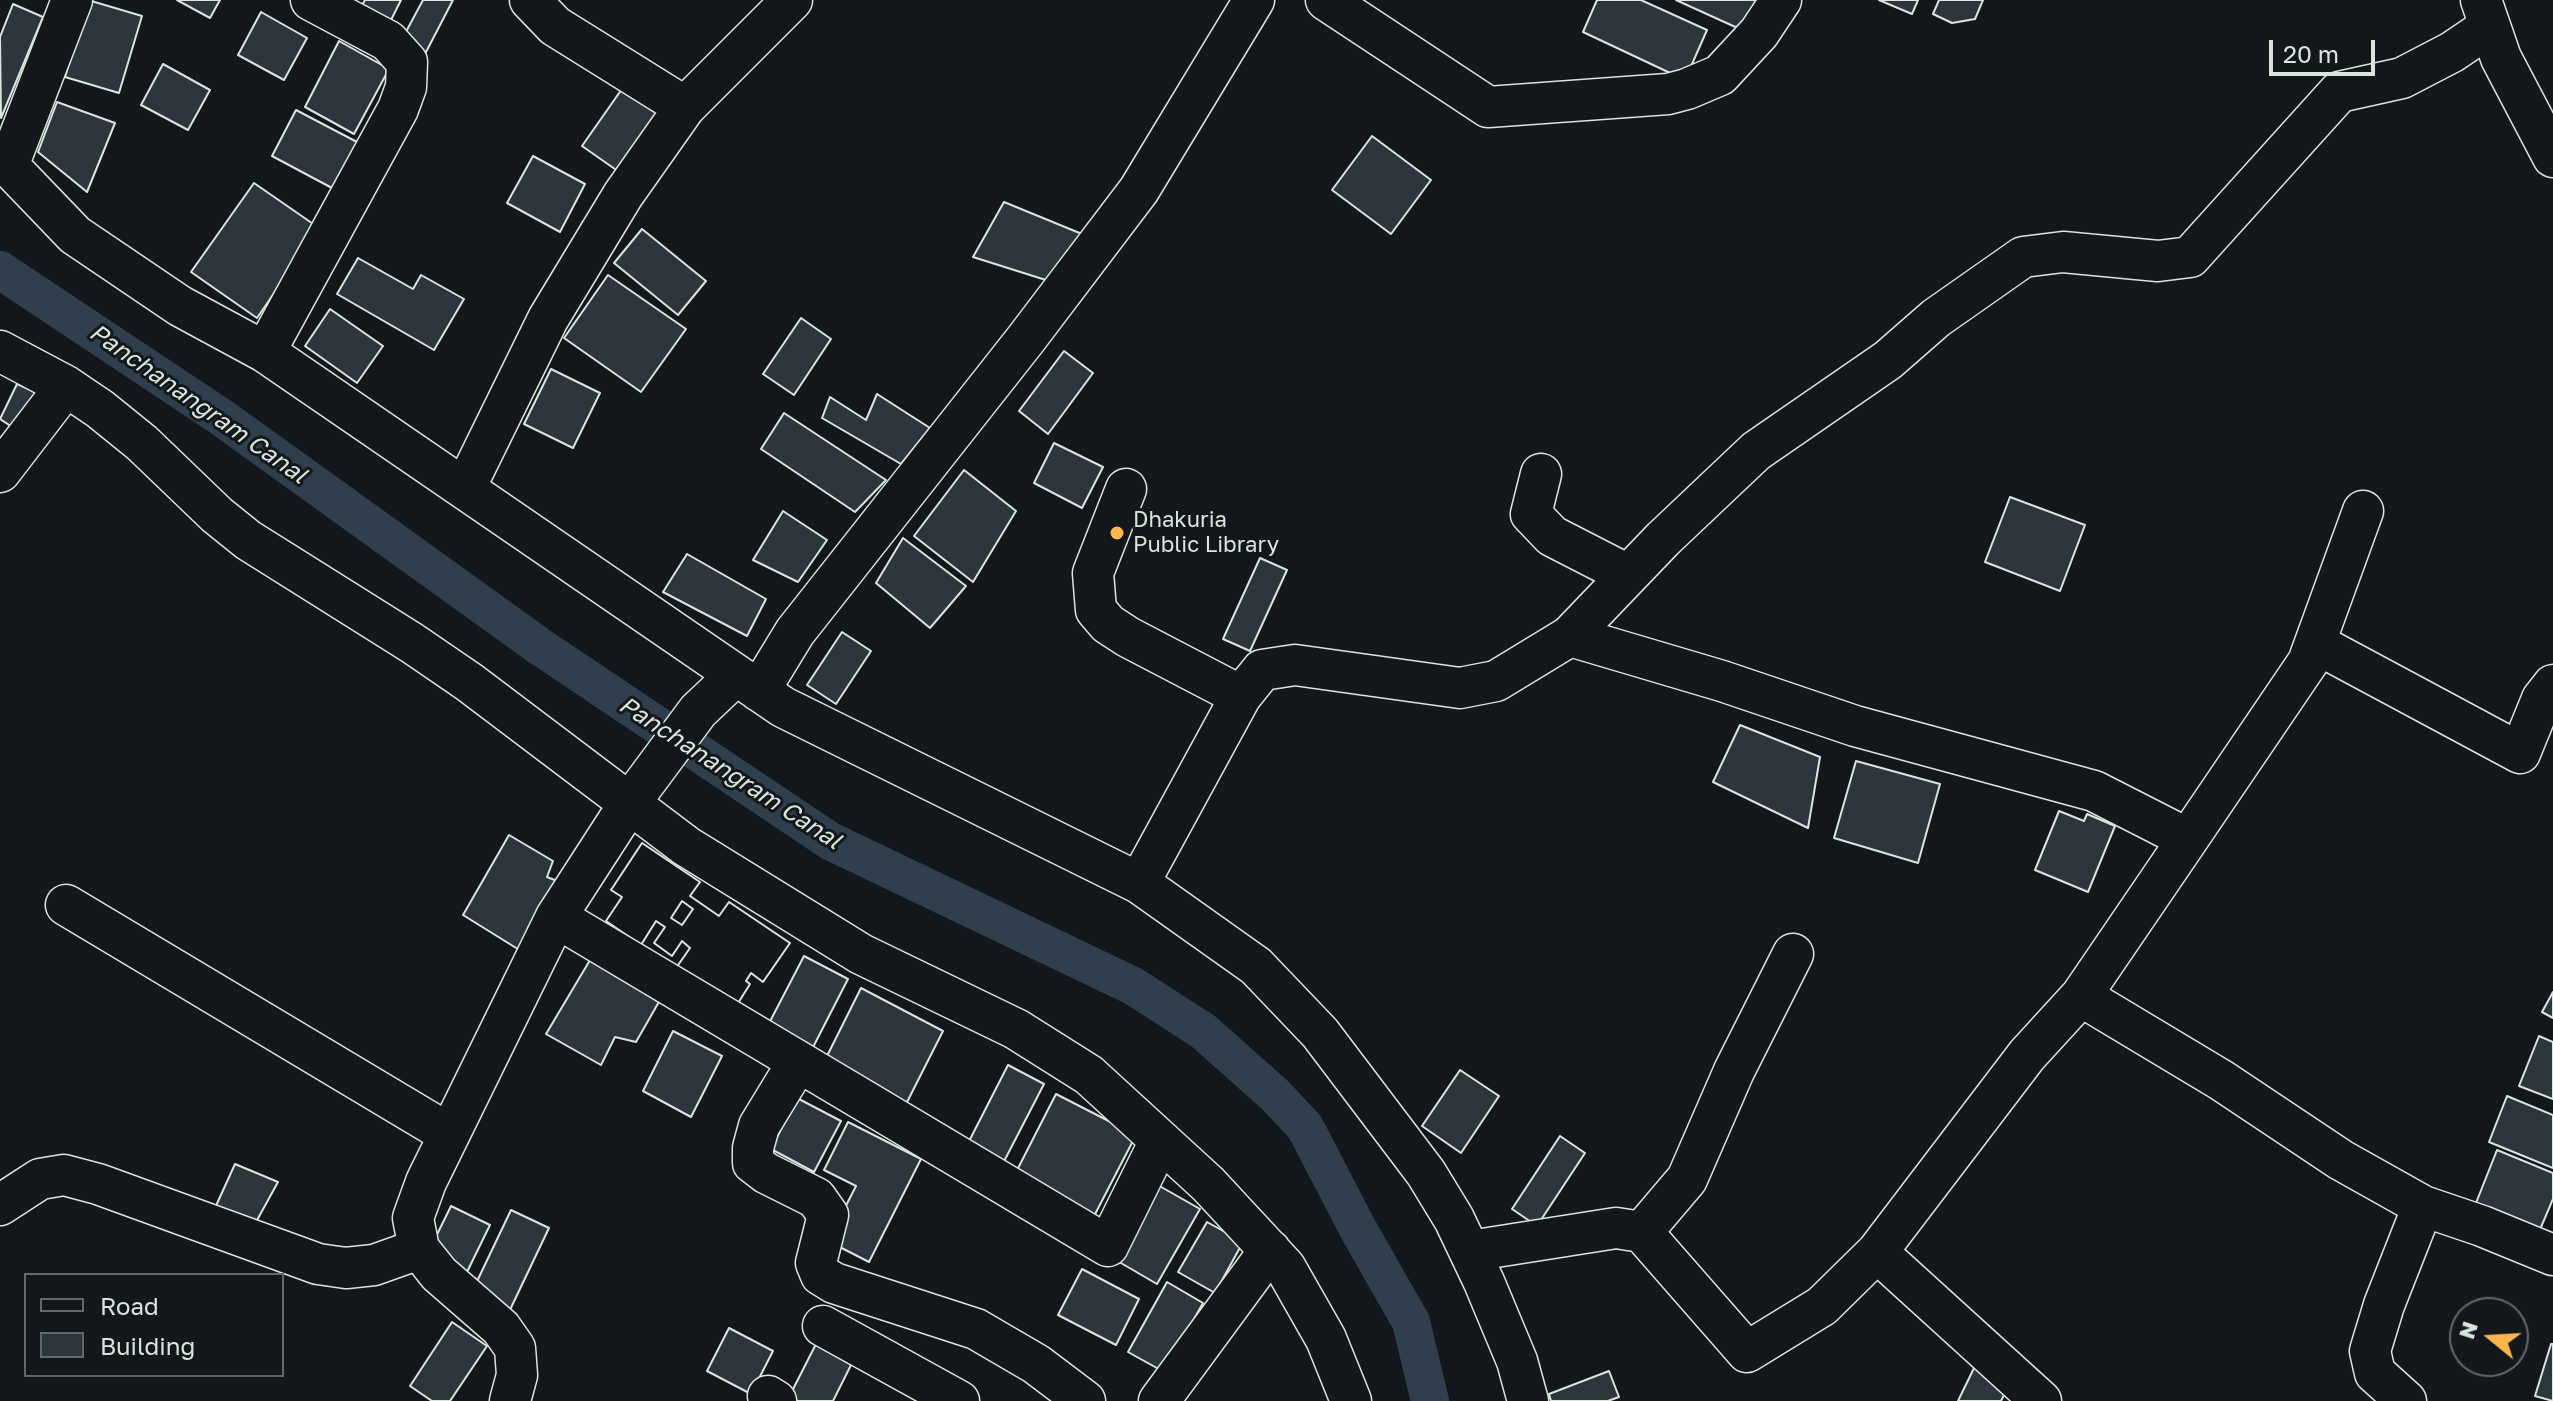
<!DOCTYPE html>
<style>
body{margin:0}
#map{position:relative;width:2553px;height:1401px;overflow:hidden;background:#14181c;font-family:"Golos Text",sans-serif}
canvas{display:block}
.legend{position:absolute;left:24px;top:1273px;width:260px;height:104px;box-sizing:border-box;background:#14181c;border:2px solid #626a69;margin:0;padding:10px 14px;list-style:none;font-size:24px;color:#d8e6dc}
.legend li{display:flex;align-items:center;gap:16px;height:40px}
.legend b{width:40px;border:2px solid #626a69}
.north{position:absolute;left:2449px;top:1297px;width:80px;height:80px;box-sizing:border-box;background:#14181c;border:2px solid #626a69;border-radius:50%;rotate:288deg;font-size:22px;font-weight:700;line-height:32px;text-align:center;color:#d8e6dc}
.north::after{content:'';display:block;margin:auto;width:28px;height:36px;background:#ffb74d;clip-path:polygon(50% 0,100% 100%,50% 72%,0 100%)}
.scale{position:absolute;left:2269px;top:40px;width:106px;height:36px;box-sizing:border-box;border:4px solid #d8e6dc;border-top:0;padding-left:10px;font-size:24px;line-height:28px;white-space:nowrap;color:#d8e6dc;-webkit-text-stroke:6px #14181c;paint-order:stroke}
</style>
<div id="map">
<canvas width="2553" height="1401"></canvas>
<ul class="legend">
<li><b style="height:10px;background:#14181c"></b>Road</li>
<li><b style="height:22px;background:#2c363c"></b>Building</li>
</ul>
<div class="north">N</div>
<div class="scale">20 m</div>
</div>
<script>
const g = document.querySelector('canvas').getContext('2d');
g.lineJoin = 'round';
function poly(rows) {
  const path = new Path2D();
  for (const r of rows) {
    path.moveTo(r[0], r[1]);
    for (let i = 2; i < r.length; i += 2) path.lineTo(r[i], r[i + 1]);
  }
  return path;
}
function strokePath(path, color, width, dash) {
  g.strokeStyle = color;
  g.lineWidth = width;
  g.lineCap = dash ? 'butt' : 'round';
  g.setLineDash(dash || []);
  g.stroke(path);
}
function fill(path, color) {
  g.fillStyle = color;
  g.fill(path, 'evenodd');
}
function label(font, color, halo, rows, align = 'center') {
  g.font = font + ' "Golos Text",sans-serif';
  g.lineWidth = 6;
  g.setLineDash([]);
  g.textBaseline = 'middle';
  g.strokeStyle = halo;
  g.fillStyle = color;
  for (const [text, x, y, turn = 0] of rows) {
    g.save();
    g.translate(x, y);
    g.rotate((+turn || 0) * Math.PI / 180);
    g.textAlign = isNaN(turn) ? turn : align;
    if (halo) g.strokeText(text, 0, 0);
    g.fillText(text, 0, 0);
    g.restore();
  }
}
const canal = poly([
 [0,270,221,417,539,646,830,841,1133,986,1203,1031,1275,1095,1305,1127,1358,1229,1411,1322,1430,1401]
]);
const building = poly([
 [88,0,142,16,119,93,65,77,88,0],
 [177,0,220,0,210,18,177,0],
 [365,0,401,0,387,28,358,12,365,0],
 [423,0,453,0,425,54,401,41,423,0],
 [1597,0,1641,0,1707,30,1685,80,1583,32,1597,0],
 [1676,0,1756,0,1742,30,1676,0],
 [1879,0,1918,0,1912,14,1879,0],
 [1939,0,1983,0,1975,19,1952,23,1933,14,1939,0],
 [13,4,43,17,1,118,0,37,13,4],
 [261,12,307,38,284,80,238,55,261,12],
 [339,41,389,69,354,134,305,107,339,41],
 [163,64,210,90,188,130,141,105,163,64],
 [624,86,663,115,622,174,582,146,624,86],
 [57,102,115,123,87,192,38,152,57,102],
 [296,110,357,142,332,188,272,156,296,110],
 [1372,136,1431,180,1391,234,1332,190,1372,136],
 [533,156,585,184,560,232,507,203,533,156],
 [254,183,319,228,257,318,191,272,254,183],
 [1004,202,1082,234,1049,281,973,257,1004,202],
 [642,229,706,281,678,315,614,263,642,229],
 [358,258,413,289,421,275,464,299,434,350,337,294,358,258],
 [608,275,686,329,641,392,564,338,608,275],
 [330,309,383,346,357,383,305,346,330,309],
 [801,318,831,339,794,395,763,374,801,318],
 [1064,351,1093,373,1048,434,1019,411,1064,351],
 [551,369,600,393,573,448,524,424,551,369],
 [17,384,42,395,17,430,0,419,17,384],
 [877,394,930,428,901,464,822,418,830,397,866,420,877,394],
 [784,413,886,480,855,512,761,449,784,413],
 [1054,443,1103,467,1082,508,1034,483,1054,443],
 [964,470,1016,511,973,582,914,536,964,470],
 [2010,497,2085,525,2060,591,1985,562,2010,497],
 [783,511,827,540,798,582,753,560,783,511],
 [903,538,966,586,930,628,876,583,903,538],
 [687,554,766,599,747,636,663,592,687,554],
 [1260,558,1287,570,1250,651,1223,639,1260,558],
 [842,632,871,651,836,704,807,685,842,632],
 [1740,725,1820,757,1808,828,1713,782,1740,725],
 [1856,761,1940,784,1918,863,1834,838,1856,761],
 [2059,811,2084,821,2087,814,2115,826,2088,892,2035,870,2059,811],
 [509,835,553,861,547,877,565,884,521,951,463,915,509,835],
 [642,843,700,882,690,896,719,916,729,902,790,943,763,982,751,973,746,981,750,984,735,1008,676,968,690,948,682,941,672,956,654,943,665,927,656,921,641,945,606,921,622,897,611,890,642,843],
 [682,901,693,909,682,925,671,918,682,901],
 [642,843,700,882,690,896,719,916,729,902,790,943,763,982,751,973,746,981,750,984,735,1008,676,968,690,948,682,941,672,956,654,943,665,927,656,921,641,945,606,921,622,897,611,890,642,843],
 [682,901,693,909,682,925,671,918,682,901],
 [593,955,664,993,636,1042,615,1037,601,1065,546,1034,593,955],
 [804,956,848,979,809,1055,765,1031,804,956],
 [861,988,943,1031,902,1112,820,1070,861,988],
 [2553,992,2553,1018,2542,1012,2553,992],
 [673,1031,722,1056,691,1117,643,1091,673,1031],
 [2539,1036,2553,1042,2553,1099,2519,1086,2539,1036],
 [1008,1065,1044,1084,999,1171,963,1153,1008,1065],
 [1460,1070,1499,1096,1461,1153,1422,1126,1460,1070],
 [1056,1094,1136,1135,1092,1220,1013,1178,1056,1094],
 [2507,1096,2553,1115,2553,1168,2489,1142,2507,1096],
 [797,1098,841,1121,814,1172,771,1149,797,1098],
 [848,1122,921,1159,869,1262,828,1241,856,1186,824,1170,848,1122],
 [1560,1136,1585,1153,1537,1226,1512,1209,1560,1136],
 [2497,1150,2553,1173,2553,1199,2536,1239,2472,1213,2497,1150],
 [235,1164,278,1182,256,1222,215,1208,235,1164],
 [1156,1184,1200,1209,1157,1284,1114,1259,1156,1184],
 [451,1206,490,1225,466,1274,427,1255,451,1206],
 [511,1210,549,1228,508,1314,470,1296,511,1210],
 [1207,1222,1243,1242,1215,1293,1178,1272,1207,1222],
 [1082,1269,1139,1299,1116,1345,1058,1315,1082,1269],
 [1167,1282,1203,1303,1164,1372,1128,1352,1167,1282],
 [452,1322,487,1346,450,1401,432,1401,410,1386,452,1322],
 [729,1328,773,1351,751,1394,707,1371,729,1328],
 [816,1344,852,1363,833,1401,797,1401,789,1397,816,1344],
 [2551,1344,2553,1344,2553,1401,2535,1396,2551,1344],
 [1975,1366,2008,1387,2001,1401,1958,1401,1975,1366],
 [1609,1371,1619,1397,1608,1401,1551,1401,1549,1394,1609,1371]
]);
const minor = poly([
 [530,0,555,26,685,107],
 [1326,0,1488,107,1668,94,1687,89,1720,75,1759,33,1781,0],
 [2481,0,2501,58,2553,157],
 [0,157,75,235,180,306,265,352,783,707,1139,883,1256,966,1320,1033,1426,1173,1454,1219,1484,1282,1517,1361,1528,1401],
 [8,166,72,0],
 [0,351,66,386,100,409,142,443,217,515,248,540,412,643,469,682,686,846,861,954,1016,1029,1089,1075,1208,1184,1285,1267,1326,1339,1351,1401],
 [265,352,398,109,406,87,407,62,388,41,311,0],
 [0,472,66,386],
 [1541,474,1531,514,1552,536,1628,575],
 [465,488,548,319,623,195,685,107,792,0],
 [1126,489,1093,573,1096,610,1108,624,1128,637,1241,696],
 [1570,636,1722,681,1855,726,2094,791,2188,839],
 [2315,643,2520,753,2542,699,2553,685],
 [759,691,795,632,1026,339,1139,190,1254,0],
 [1139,883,1241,696,1262,670,1295,665,1460,688,1496,681,1570,636,1663,539,1756,451,1888,360,1936,318,2023,257,2063,252,2158,261,2190,257,2339,92,2402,78,2452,52,2489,27],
 [66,905,449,1134],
 [556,917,1108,1246,1160,1141],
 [2081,996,2221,1080,2341,1160,2423,1206,2482,1226,2553,1255],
 [798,1062,759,1126,753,1148,753,1163,766,1173,816,1198,828,1215,816,1263,821,1275,834,1283,976,1329,1036,1364,1085,1401],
 [0,1205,40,1179,64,1175,98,1184,318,1264,346,1268,374,1265,419,1249],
 [1642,1232,1687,1179,1734,1071,1793,954],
 [1470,1251,1616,1228,1642,1232,1747,1352,1822,1306,1877,1252,2027,1055,2081,996,2188,839,2308,662,2363,511],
 [1877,1252,2041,1401],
 [823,1326,959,1401],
 [768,1396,776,1401],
 [510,1401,517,1375,515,1348,501,1328,439,1274,419,1249,413,1218,426,1182,556,917,629,804,698,711,736,675],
 [1159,1401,1270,1250],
 [2406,1401,2375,1373,2370,1351,2384,1305,2423,1206]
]);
const markers = [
 [1117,533,8,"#ffb74d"]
];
const poiNames = [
 ["Dhakuria",1133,520],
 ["Public Library",1133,545]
];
const waterNames = [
 ["Panchanangram Canal",198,404,35],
 ["Panchanangram Canal",730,773,33]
];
strokePath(canal, '#2f3f4d', 38);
fill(building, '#2c363c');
strokePath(building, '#d8e6dc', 2);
strokePath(minor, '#d8e6dc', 43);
strokePath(minor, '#14181c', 40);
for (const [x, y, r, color] of markers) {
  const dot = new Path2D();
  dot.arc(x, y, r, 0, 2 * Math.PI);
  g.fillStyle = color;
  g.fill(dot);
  strokePath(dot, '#14181c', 3);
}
label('22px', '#d8e6dc', '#14181c', poiNames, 'left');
label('italic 24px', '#d8e6dc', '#14181c', waterNames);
</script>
